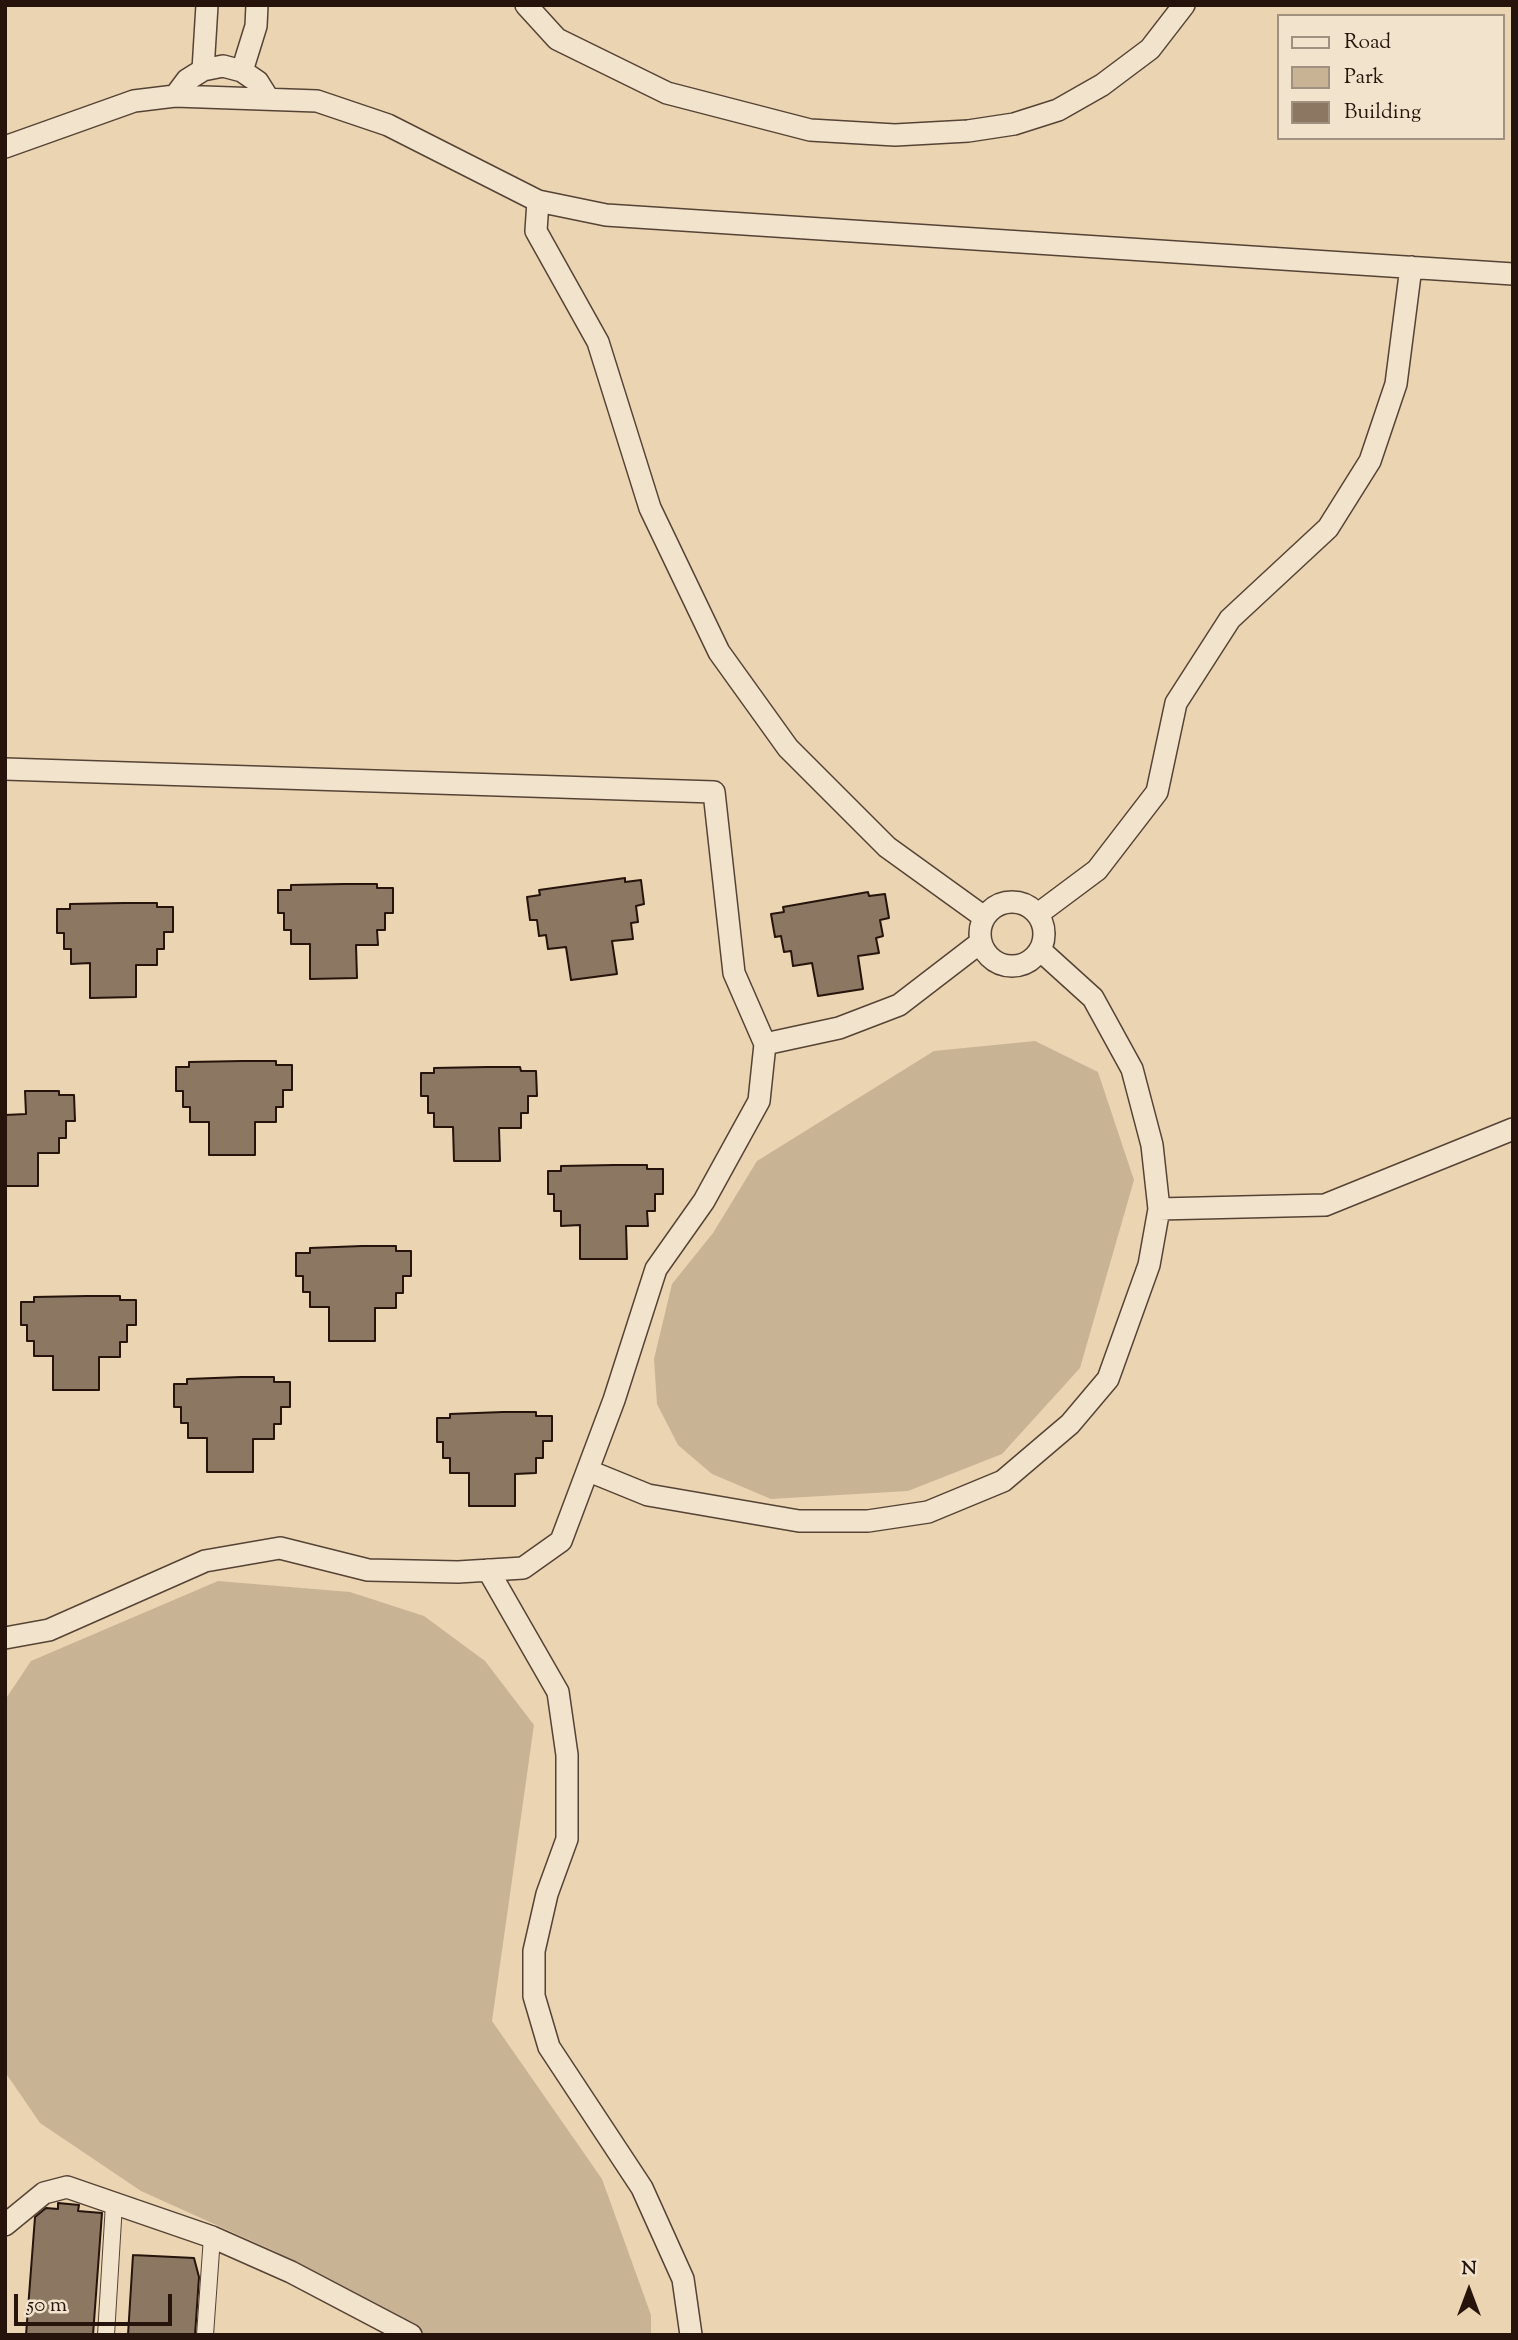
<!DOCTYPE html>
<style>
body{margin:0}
#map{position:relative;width:1518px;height:2340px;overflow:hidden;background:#ead4b1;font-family:"Sorts Mill Goudy",serif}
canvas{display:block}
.frame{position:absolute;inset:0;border:7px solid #25130c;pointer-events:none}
.legend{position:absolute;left:1277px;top:14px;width:228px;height:126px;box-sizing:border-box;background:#f1e3cc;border:2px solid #9f907f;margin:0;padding:9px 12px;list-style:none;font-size:21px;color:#25130c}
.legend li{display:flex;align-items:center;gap:14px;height:35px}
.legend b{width:35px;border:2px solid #9f907f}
.north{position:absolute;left:1434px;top:2256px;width:70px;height:70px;-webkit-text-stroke:5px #f1e3cc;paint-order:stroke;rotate:0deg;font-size:19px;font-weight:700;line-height:28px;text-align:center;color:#25130c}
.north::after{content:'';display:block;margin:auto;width:24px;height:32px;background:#25130c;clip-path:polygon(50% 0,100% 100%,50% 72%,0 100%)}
.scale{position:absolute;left:14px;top:2294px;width:158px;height:32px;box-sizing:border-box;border:4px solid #25130c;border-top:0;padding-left:9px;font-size:21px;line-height:24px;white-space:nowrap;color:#25130c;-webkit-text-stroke:5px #f1e3cc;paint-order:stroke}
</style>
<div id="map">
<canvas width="1518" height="2340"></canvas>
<div class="frame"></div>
<ul class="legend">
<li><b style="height:9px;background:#f1e3cc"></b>Road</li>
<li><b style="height:19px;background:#c9b395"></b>Park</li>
<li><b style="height:19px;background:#8b7762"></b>Building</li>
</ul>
<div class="north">N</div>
<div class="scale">50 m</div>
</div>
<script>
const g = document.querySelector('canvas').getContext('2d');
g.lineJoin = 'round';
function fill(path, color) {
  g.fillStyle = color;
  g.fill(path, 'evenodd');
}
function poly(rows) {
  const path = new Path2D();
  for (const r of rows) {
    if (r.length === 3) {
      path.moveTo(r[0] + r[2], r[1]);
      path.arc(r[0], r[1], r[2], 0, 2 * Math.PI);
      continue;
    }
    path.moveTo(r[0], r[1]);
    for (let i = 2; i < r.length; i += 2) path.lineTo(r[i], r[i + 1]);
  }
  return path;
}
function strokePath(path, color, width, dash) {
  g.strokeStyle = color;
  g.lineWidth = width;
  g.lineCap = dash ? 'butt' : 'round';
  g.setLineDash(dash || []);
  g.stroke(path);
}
const green = poly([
 [1035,1041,1098,1072,1134,1180,1080,1368,1002,1454,908,1491,771,1499,712,1474,678,1445,657,1404,654,1359,672,1284,713,1233,757,1161,934,1051],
 [218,1581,350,1592,424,1616,485,1661,534,1725,492,2021,602,2179,651,2315,651,2335,421,2335,274,2251,141,2191,40,2123,5,2072,5,1700,31,1661]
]);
const building = poly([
 [625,878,625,882,641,880,644,904,636,906,638,922,631,923,633,939,612,941,617,974,571,980,566,947,548,949,546,935,539,936,537,920,530,920,527,897,540,895,539,890,625,878],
 [344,884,377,884,377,888,393,888,393,913,385,913,385,930,377,930,378,945,356,945,357,978,310,979,310,944,291,944,291,930,284,930,284,913,278,913,278,890,291,890,291,885,344,884],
 [868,892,869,896,885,894,889,918,880,920,883,936,876,938,879,953,858,956,863,989,818,996,812,963,793,966,791,951,784,952,781,936,775,937,771,914,784,912,783,907,868,892],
 [124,903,157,903,157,907,173,907,173,932,164,932,164,949,157,949,157,965,136,965,136,997,90,998,90,963,71,964,71,949,64,949,64,933,57,933,57,909,70,909,70,904,124,903],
 [243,1061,276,1061,276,1065,292,1065,292,1090,283,1090,283,1107,276,1107,276,1122,255,1122,255,1155,209,1155,209,1122,190,1122,190,1107,183,1107,183,1091,176,1091,176,1067,189,1067,189,1062,243,1061],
 [487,1067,520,1067,521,1071,536,1071,537,1096,528,1096,528,1113,521,1113,521,1128,499,1128,500,1161,454,1161,453,1127,434,1127,434,1113,428,1113,428,1096,421,1096,421,1073,434,1073,434,1068,487,1067],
 [25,1091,59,1091,59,1095,74,1095,75,1121,66,1121,66,1138,59,1138,59,1153,38,1153,38,1186,5,1186,5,1115,26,1114,25,1091],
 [614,1165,647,1165,647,1169,663,1169,663,1194,655,1194,655,1211,647,1211,648,1226,626,1226,627,1259,580,1259,580,1225,561,1226,561,1211,554,1211,554,1194,548,1194,548,1171,561,1171,561,1166,614,1165],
 [362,1246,396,1246,396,1251,411,1251,411,1276,403,1276,403,1293,396,1293,396,1308,375,1308,375,1341,329,1341,329,1307,310,1307,310,1292,303,1292,303,1276,296,1276,296,1253,310,1253,310,1248,362,1246],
 [87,1296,120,1296,120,1300,136,1300,136,1325,127,1325,127,1342,120,1342,120,1357,99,1357,99,1390,53,1390,53,1356,34,1356,34,1341,27,1341,27,1325,21,1325,21,1302,34,1302,34,1297,87,1296],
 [241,1377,274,1377,274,1382,290,1382,290,1407,281,1407,281,1424,274,1424,274,1439,253,1439,253,1472,207,1472,207,1438,188,1438,188,1423,181,1423,181,1407,174,1407,174,1384,187,1384,187,1379,241,1377],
 [503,1412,536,1412,536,1416,552,1416,552,1441,543,1441,543,1458,536,1458,536,1473,515,1474,515,1506,469,1506,469,1473,450,1473,450,1458,443,1458,443,1442,437,1442,437,1418,450,1418,450,1414,503,1412],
 [58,2203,79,2205,78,2211,102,2213,93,2335,26,2335,35,2217,46,2208,58,2209,58,2203],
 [133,2255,194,2258,199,2277,195,2335,128,2335,133,2255]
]);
const pedestrian = poly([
 [106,2335,114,2204],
 [205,2335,212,2237]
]);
const minor = poly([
 [526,5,557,39,667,93,810,130,895,135,968,131,1014,124,1058,110,1102,85,1150,49,1184,5],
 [203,70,207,5],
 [242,71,256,26,257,5],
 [268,98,258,82,242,71,223,66,203,70,187,80,175,96,317,101,388,125,538,201,606,215,1513,274],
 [5,147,134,101,175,96],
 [538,201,536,231,598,342,650,508,719,652,788,748,887,847,984,917],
 [5,769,714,792,734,973,765,1044,759,1101,704,1201,656,1269,614,1400,561,1541,523,1568,458,1572,368,1570,280,1548,205,1561,49,1630,5,1638],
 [1012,934,32],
 [1038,914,1097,870,1157,792,1176,703,1230,619,1328,528,1370,461,1396,384,1411,267],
 [1040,950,1093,998,1132,1069,1152,1145,1159,1209,1325,1205,1513,1129],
 [765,1044,839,1028,899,1005,981,942],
 [589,1471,648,1495,799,1521,868,1521,928,1512,1003,1481,1070,1424,1108,1379,1149,1265,1159,1209],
 [488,1570,558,1692,567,1755,567,1839,547,1894,534,1951,534,1996,549,2047,642,2188,683,2279,691,2335],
 [5,2225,44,2193,67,2187,212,2237,291,2272,411,2335]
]);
fill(green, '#c9b395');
fill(building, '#8b7762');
strokePath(building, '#25130c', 2);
strokePath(pedestrian, '#564335', 18);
strokePath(minor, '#564335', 24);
strokePath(pedestrian, '#f1e3cc', 16);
strokePath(minor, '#f1e3cc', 21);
</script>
